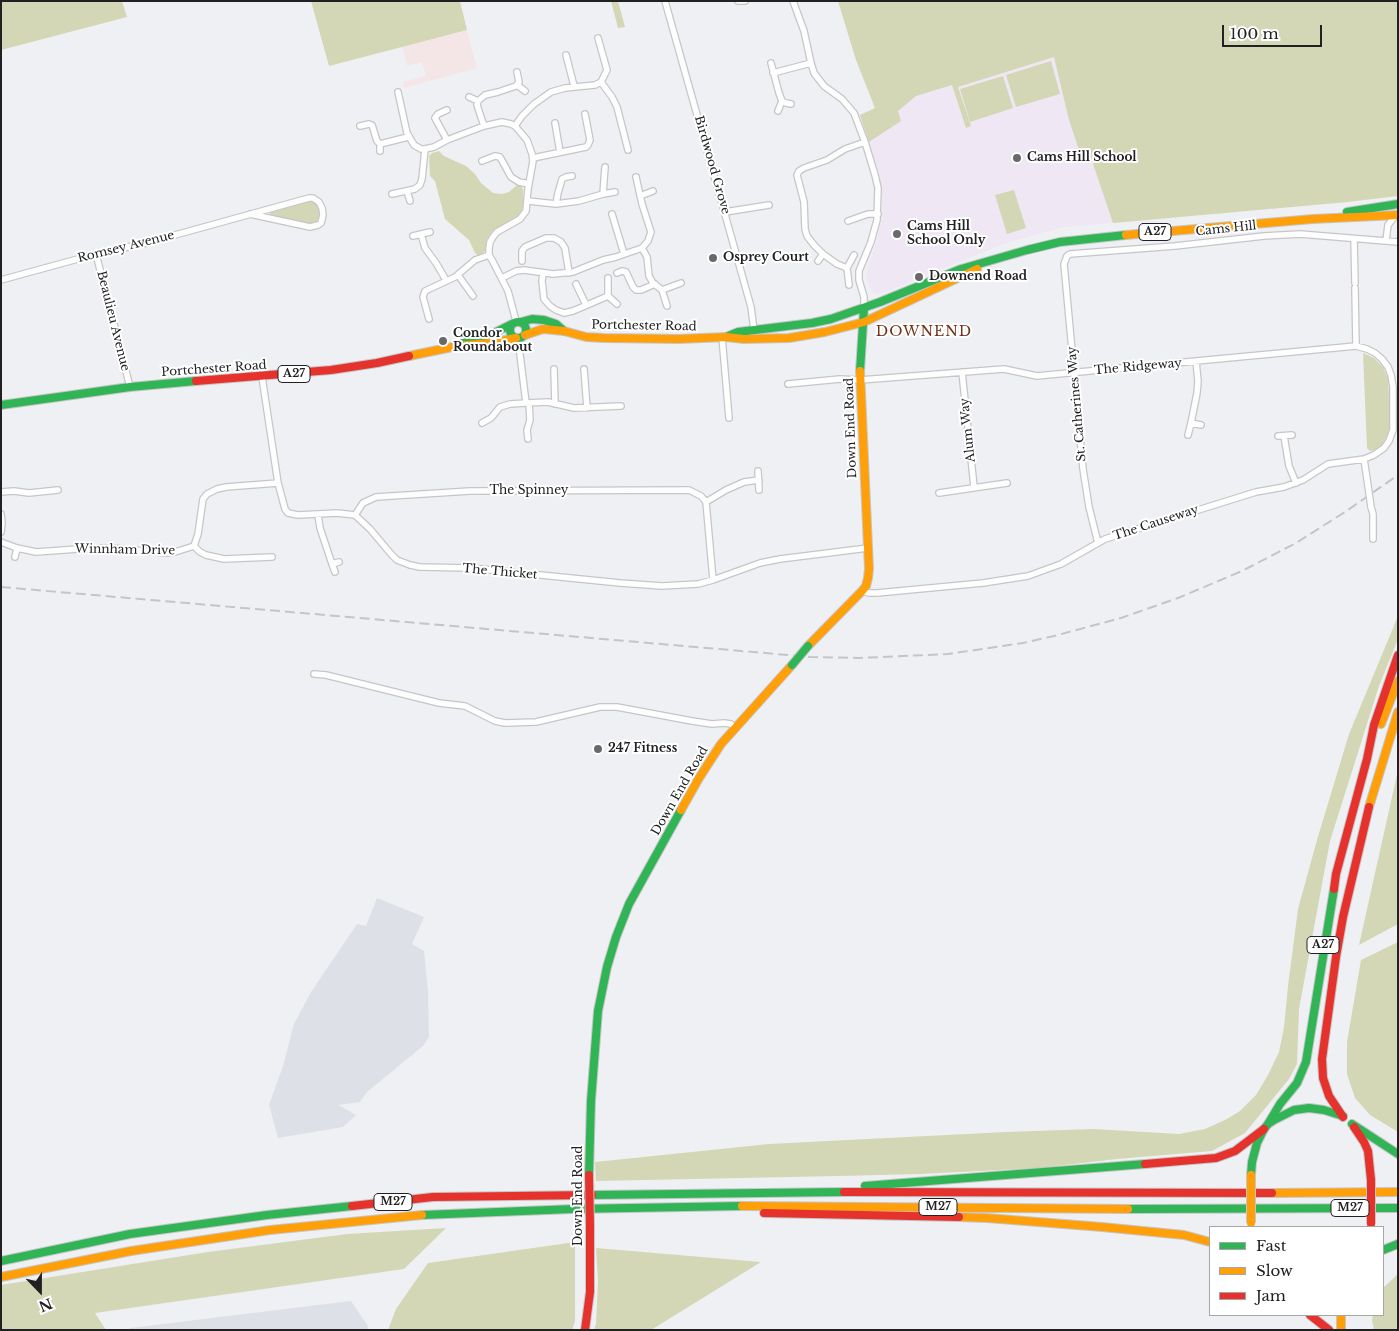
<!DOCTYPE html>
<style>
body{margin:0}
#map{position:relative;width:1399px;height:1331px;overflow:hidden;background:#eff0f3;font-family:"Libre Baskerville",serif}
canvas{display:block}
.frame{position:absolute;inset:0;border:2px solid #212123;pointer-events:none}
.legend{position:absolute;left:1209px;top:1226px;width:175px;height:90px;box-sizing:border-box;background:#fff;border:1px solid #a6a6a7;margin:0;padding:6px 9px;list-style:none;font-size:15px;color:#212123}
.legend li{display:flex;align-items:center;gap:10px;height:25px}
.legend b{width:25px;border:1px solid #a6a6a7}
.north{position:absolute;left:15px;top:1266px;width:50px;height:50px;-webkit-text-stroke:4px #fff;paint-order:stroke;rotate:158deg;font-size:14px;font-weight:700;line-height:20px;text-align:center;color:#212123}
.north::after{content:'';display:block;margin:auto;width:18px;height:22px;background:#212123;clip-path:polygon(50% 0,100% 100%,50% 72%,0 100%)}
.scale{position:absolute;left:1222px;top:25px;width:100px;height:22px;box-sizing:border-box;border:2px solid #212123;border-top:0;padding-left:6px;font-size:15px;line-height:18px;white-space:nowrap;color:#212123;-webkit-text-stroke:4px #fff;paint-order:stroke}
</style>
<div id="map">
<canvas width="1399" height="1331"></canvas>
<div class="frame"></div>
<ul class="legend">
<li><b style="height:6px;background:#30b455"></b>Fast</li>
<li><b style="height:6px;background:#ff9f0a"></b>Slow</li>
<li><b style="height:6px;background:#e5322d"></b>Jam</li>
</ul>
<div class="north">N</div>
<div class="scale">100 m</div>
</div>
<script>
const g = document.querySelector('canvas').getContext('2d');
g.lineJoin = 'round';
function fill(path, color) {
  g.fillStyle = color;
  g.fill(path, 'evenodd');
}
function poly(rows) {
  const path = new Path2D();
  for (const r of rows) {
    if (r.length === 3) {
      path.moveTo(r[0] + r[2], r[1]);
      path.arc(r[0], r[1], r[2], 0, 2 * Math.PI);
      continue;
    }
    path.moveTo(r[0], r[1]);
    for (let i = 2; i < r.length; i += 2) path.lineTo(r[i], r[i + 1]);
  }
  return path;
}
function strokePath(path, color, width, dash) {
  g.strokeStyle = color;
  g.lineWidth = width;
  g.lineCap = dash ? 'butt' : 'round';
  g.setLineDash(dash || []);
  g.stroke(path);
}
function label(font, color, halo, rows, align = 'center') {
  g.font = font + ' "Libre Baskerville",serif';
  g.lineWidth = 4;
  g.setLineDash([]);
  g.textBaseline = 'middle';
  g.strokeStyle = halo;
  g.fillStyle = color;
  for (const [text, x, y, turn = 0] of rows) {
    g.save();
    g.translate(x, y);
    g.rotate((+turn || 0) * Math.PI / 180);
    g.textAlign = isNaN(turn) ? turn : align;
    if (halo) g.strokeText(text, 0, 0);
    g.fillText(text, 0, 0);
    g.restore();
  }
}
const commercial = poly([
 [467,30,477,68,404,88,403,82,426,76,422,62,407,66,402,46]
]);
const built = poly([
 [377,898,424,917,412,944,424,951,428,991,429,1037,423,1046,367,1092,360,1102,338,1105,356,1115,343,1127,278,1138,269,1105,283,1066,294,1024,311,992,357,924,366,926],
 [351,1301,368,1326,367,1330,127,1330,130,1328]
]);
const education = poly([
 [838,1,1078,1,1177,218,1063,227,1006,243,888,291,876,294,871,291,867,278,867,271,877,240,881,222,882,204,881,185,879,174,860,115,875,108,856,60]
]);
const green = poly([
 [1,1,122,1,127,17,1,50],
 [311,1,460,1,467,30,329,66],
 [611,1,618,1,625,27,618,28],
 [838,1,1398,1,1398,196,1348,202,1113,223,1089,152,1079,155,1079,150,1069,120,1054,57,958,87,971,126,966,128,952,85,916,96,898,111,901,121,869,142,860,115,875,108,856,60],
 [1051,61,1060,94,1016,107,1006,75],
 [1003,76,1013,108,970,122,960,89],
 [439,151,444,156,466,166,475,174,481,183,493,193,502,194,509,192,517,185,521,186,523,189,523,207,520,213,517,217,491,233,487,239,485,251,483,253,478,255,475,253,469,240,445,219,435,181,430,176,429,156,432,153],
 [1014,190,1026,228,1007,234,995,195],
 [310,201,315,202,320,210,320,216,319,221,315,224,309,224,271,217,270,215,270,213,272,210],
 [1363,353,1374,358,1383,367,1388,379,1391,430,1381,446,1376,450,1370,451,1367,448],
 [1398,616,1398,639,1379,686,1330,841,1299,1009,1297,1064,1289,1079,1245,1133,1212,1151,1117,1159,1039,1168,920,1174,839,1176,596,1181,595,1162,769,1144,1006,1132,1093,1129,1179,1134,1205,1129,1227,1119,1240,1111,1256,1095,1268,1075,1279,1052,1284,1027,1288,986,1298,909,1317,840,1349,734],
 [1398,770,1398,924,1359,945],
 [1398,942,1398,1132,1370,1115,1355,1098,1347,1074,1347,1042,1361,960],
 [446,1228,404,1269,95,1313,106,1330,1,1330,1,1285,208,1252,347,1234],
 [575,1242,575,1321,572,1330,388,1330,396,1309,428,1263],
 [596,1248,761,1262,651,1330,594,1330,596,1324,598,1281],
 [1398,1274,1398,1330,1374,1330,1372,1320,1373,1315,1383,1315,1383,1288]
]);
const street = poly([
 [665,1,751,307,754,330],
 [738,1,745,1],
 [793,1,804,31,811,63,814,73,824,86,842,99,854,113,865,142,875,175,878,188,877,220,871,242,859,271,859,280,864,297,864,308],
 [566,55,574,86],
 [771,63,779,93,782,101],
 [773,73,811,63],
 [601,82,612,97,617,107,628,150],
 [517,85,525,91],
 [398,92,407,133,414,145,421,149,425,149,434,147,447,140,484,126,502,122,511,124,515,126,527,140,532,154,533,161,528,189,526,211,520,219,497,232,493,237,490,242,489,249,489,255,492,260,508,291,516,321],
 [469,97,478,101],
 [778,111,782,101,786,103,791,104],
 [555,123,560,152],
 [360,126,369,124,372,125,377,141,380,144,408,137],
 [484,126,477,105,478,101,485,95,498,92,516,86,519,82,517,72],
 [515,126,522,116,534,104,551,92,565,88,595,85,601,82,607,70,598,38],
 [447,140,435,118,438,114,447,110],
 [380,151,380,144],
 [533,158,586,147,588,145,590,140,585,114],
 [482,161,495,156,500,157,511,177,519,182,529,184],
 [407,191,410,201],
 [392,194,415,189,420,185,422,179,425,149],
 [603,194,605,167],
 [640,196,653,191],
 [528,201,556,204,579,201,603,194,615,192],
 [556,204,558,193,562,179,566,177,572,176],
 [725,212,769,205],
 [612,214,624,254],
 [848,221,868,214,878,214],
 [421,234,425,248,436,263,446,280],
 [413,236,430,232],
 [1354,239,1355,283],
 [1386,241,1388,225,1396,215],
 [642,248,647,257,649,276,653,283,662,290,667,306],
 [96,254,130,387],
 [522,261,522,251,525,247,546,238,554,238,561,242,565,248,569,273],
 [818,261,823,254],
 [847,268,837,264,823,254,814,245,807,236,805,229,804,202,797,175,799,171,804,168,827,160,845,149,865,142],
 [543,273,542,281,544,299,550,306,556,310,564,313,573,311,608,296],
 [617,273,622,271,626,272,633,287,636,290,641,290,655,284],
 [458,275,473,296],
 [502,278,516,271,524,270,553,274,573,272,603,260,616,257,642,248,648,241,651,232,642,204,636,177],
 [608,278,608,296,617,304],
 [1,280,96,254,146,243,309,198,313,198,319,202,322,208,323,215,321,223,318,225,310,227,250,214],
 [576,284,586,305],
 [849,285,847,268,854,255],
 [1355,288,1356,346],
 [662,290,681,283],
 [429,319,423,297,425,291,455,277,475,260,489,255],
 [722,337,729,418],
 [518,338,526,403,548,402,574,408,621,406],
 [1196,361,1198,381,1197,393,1191,423,1201,425],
 [554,369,555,404],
 [584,369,587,408],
 [962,372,974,487],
 [262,377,278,483,285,509,288,513,298,515,337,513,355,515,370,529,391,554,397,560,410,565,420,567,471,568,620,583,662,586,698,584,713,580,760,563,780,559,868,548],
 [788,384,840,379,860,380,1004,369,1037,376,1047,375,1356,346,1367,349,1375,353,1382,359,1388,367,1391,375,1393,387,1393,430,1389,441,1384,448,1374,455,1364,459,1328,464,1303,480,1284,487,1256,492,1105,539,1061,564,1028,576,983,583,877,593,869,593,862,591],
 [482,423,491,418,500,407,510,404,526,403],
 [1188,435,1191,423],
 [1278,436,1292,435],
 [1284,436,1289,466,1296,483],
 [528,439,527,430,530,420,529,403],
 [1364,459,1368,486],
 [758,471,759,490],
 [1,492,14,491,29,493,58,490],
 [939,493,1007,483],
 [706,502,713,580],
 [1371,507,1373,514,1373,539],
 [1,514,2,523,1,532],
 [318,515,320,528,332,564,339,562],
 [355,515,363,503,376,497,470,491,689,490,701,496,706,502,726,490,744,482,759,480],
 [1,542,17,548,36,552,78,549,112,548,167,553,175,552,194,546,198,534,203,499,207,494,217,489,226,487,278,483],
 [1098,543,1089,507,1083,469,1064,264,1067,256,1070,254,1175,246,1264,236,1300,234,1398,242],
 [194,546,200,552,206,555,224,559,272,557],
 [15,557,17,548],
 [332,564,335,572],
 [314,674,326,675,439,703,465,706,495,721,505,723,536,722,600,707,617,707,692,721,712,724,724,723,731,724,735,728]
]);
const fast = poly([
 [1347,212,1398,204],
 [518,330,8],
 [521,322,532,319,544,320,556,324,564,331],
 [726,337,738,332,812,323,831,319,880,302,961,269,1027,250,1060,242,1126,235],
 [462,343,492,334,512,324],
 [860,371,864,308],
 [1,405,130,387,196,381],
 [1268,1124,1280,1104,1297,1083,1306,1062,1334,889],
 [1352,1124,1398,1154],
 [589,1175,591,1101,598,1011,607,967,616,937,629,904,681,810],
 [1251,1175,1252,1162,1257,1143,1264,1129,1268,1124,1274,1120,1294,1110,1309,1108,1324,1110,1343,1116],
 [865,1186,1145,1164],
 [592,1195,844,1192],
 [1128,1209,1398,1208],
 [422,1215,573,1209,742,1206],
 [1383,1250,1398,1244],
 [1,1261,130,1234,267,1215,352,1206]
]);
const slow = poly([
 [1126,235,1313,219,1398,215],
 [525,335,543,329,564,331,586,337,604,338,679,339,726,337,744,339,789,338,825,332,864,322,977,269],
 [409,356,457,346,489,343,516,338],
 [808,646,862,591,866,586,868,578,869,569,860,371],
 [1381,724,1398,681],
 [1369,807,1398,712],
 [681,810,699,778,721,744,792,665],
 [1272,1193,1398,1192],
 [742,1206,1128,1209],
 [959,1217,987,1218,1102,1227,1184,1235,1210,1242],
 [1,1277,131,1251,270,1230,422,1215],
 [1341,1315,1341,1330]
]);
const jam = poly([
 [196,381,331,370,377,363,409,356],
 [1334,889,1336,874,1367,759,1374,725,1398,655],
 [1343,1117,1329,1096,1323,1078,1322,1059,1336,957,1343,917,1369,807],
 [1354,1127,1364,1142,1368,1151,1371,1180],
 [1145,1164,1216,1158,1235,1151,1264,1129],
 [844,1192,1272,1193],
 [352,1206,433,1197,592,1195],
 [764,1213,959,1217],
 [1310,1315,1329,1330],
 [585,1330,590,1292,590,1226]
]);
const rail = poly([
 [1,587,811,657,859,658,948,654,1023,643,1054,636,1121,618,1178,598,1242,571,1296,543,1345,512,1398,475]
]);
const streetBridge = poly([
 [1368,486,1371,507]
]);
const fastBridge = poly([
 [792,665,808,646]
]);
const slowBridge = poly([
 [1251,1175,1251,1223]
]);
const jamBridge = poly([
 [589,1175,590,1226],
 [1371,1180,1371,1224]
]);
const markers = [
 [1017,158,5,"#69696c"],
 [897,234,5,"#69696c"],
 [713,258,5,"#69696c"],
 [919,277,5,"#69696c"],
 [443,341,5,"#69696c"],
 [598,749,5,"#69696c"]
];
const shields = [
 [1155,232,32],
 [294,374,32],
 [1323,945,32],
 [393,1202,38],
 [938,1207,38],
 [1350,1208,38]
];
const shieldNames = [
 ["A27",1155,232],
 ["A27",294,374],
 ["A27",1323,945],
 ["M27",393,1202],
 ["M27",938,1207],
 ["M27",1350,1208]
];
const poiNames = [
 ["Cams Hill School",1027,158],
 ["Cams Hill",907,227],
 ["School Only",907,241],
 ["Osprey Court",723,258],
 ["Downend Road",929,277],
 ["Condor",453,334],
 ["Roundabout",453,348],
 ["247 Fitness",608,749]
];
const streetNames = [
 ["Birdwood Grove",712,165,74],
 ["Cams Hill",1226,229,-6],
 ["Romsey Avenue",126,247,-14],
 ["Beaulieu Avenue",113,321,76],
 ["Portchester Road",644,326,1],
 ["The Ridgeway",1138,367,-5],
 ["Portchester Road",214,369,-4],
 ["St. Catherines Way",1077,404,-95],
 ["Down End Road",851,428,-92],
 ["Alum Way",968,430,-96],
 ["The Spinney",529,491],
 ["The Causeway",1156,523,-18],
 ["Winnham Drive",125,550,1],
 ["The Thicket",500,572,5],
 ["Down End Road",680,791,-60],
 ["Down End Road",579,1196,-90]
];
const neighbourhoodNames = [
 ["DOWNEND",924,332]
];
fill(commercial, '#f4e6e7');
fill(built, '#dee0e7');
fill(education, '#efe7f3');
fill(green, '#d4d7b5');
strokePath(street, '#c6c6c8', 8);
strokePath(fast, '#c6c6c8', 10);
strokePath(slow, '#c6c6c8', 10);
strokePath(jam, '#c6c6c8', 10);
strokePath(street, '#fdfdfd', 5.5);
strokePath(fast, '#30b455', 8);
strokePath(slow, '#ff9f0a', 8);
strokePath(jam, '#e5322d', 8);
strokePath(rail, '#c4c5c6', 2, [10, 5]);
strokePath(streetBridge, '#c6c6c8', 8, []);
strokePath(fastBridge, '#c6c6c8', 10, []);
strokePath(slowBridge, '#c6c6c8', 10, []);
strokePath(jamBridge, '#c6c6c8', 10, []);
strokePath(streetBridge, '#fdfdfd', 5.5);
strokePath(fastBridge, '#30b455', 8);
strokePath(slowBridge, '#ff9f0a', 8);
strokePath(jamBridge, '#e5322d', 8);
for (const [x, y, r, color] of markers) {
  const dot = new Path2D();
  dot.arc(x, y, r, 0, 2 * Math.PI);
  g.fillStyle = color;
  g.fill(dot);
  strokePath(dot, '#fff', 2);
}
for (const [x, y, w] of shields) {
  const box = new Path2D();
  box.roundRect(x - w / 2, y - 8.5, w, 17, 4);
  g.fillStyle = '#fff';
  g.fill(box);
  strokePath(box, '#212123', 1);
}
label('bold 11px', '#212123', null, shieldNames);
label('bold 12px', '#212123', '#fff', poiNames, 'left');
label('12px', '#212123', '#fff', streetNames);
g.letterSpacing = '1px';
label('14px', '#723118', '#fff', neighbourhoodNames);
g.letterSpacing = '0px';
</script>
